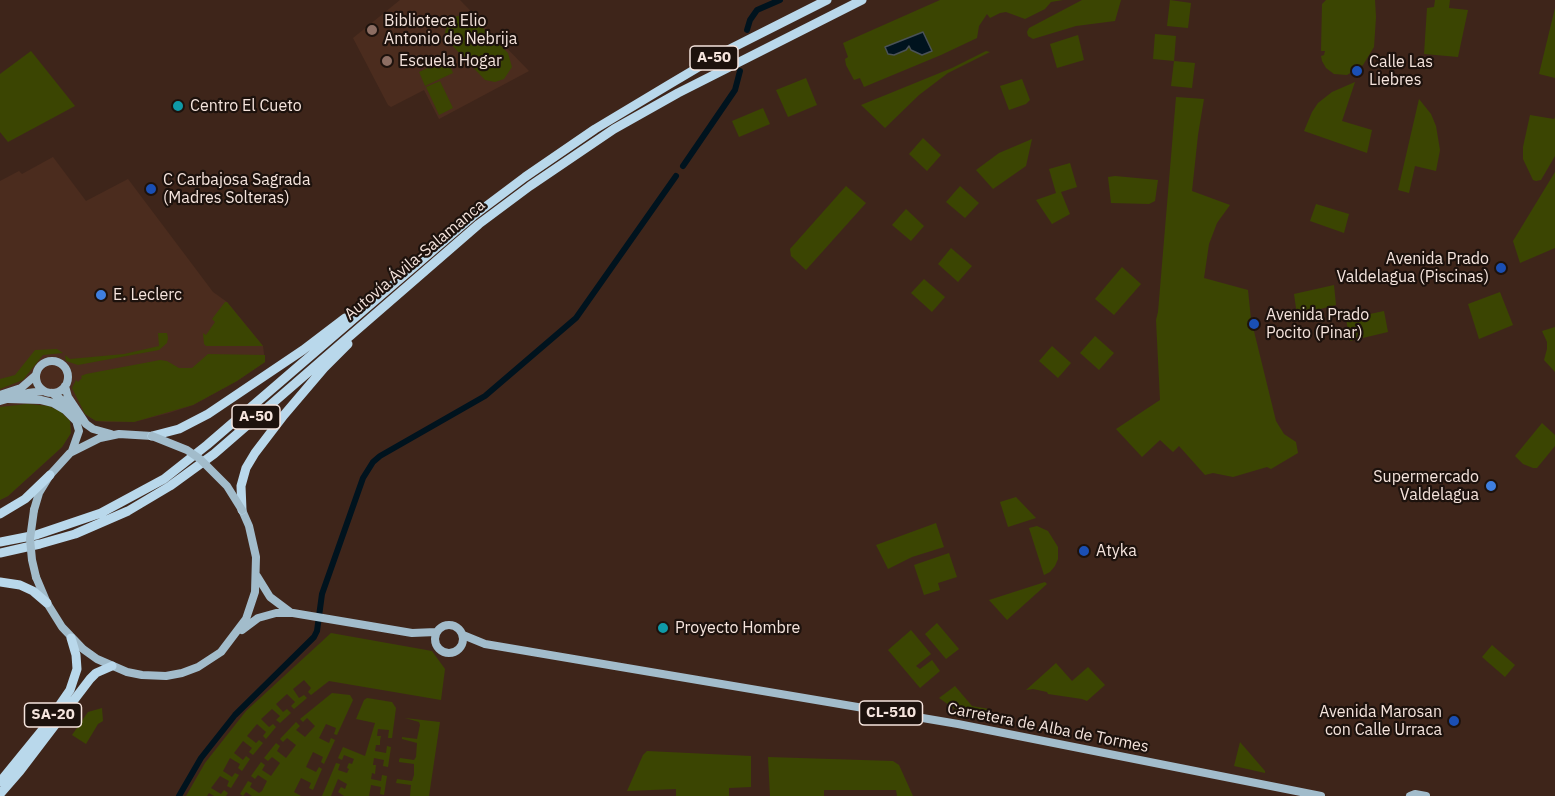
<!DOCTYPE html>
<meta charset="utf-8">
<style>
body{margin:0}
canvas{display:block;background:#3e251a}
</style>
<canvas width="1555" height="796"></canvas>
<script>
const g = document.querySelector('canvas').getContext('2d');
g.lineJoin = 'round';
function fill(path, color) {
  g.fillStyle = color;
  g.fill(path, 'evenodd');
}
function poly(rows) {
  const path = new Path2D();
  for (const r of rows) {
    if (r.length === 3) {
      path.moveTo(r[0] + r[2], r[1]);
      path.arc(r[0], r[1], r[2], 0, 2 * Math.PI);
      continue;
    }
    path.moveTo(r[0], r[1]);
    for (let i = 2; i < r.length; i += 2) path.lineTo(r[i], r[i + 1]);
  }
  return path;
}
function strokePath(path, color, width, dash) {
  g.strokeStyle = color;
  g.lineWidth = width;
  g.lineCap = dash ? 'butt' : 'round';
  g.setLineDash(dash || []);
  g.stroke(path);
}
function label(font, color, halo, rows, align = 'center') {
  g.font = font + ' "IBM Plex Sans",sans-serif';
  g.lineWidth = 4.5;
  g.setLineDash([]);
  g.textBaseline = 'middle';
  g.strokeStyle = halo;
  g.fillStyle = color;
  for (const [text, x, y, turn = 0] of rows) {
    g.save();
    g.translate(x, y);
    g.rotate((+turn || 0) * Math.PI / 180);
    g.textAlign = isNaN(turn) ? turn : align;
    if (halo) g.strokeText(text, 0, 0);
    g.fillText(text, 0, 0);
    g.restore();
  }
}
const built = poly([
 [400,0,460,0,529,71,439,119,424,90,391,107,388,105,353,38],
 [53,157,86,201,128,179,213,292,227,302,263,346,265,362,237,381,193,405,169,413,134,422,105,422,96,421,84,414,70,421,71,433,62,447,8,496,0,500,0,181,19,171,22,174]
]);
const green = poly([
 [940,0,1063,0,1051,2,1045,9,1025,19,1006,12,1000,13,990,18,987,14,979,26,977,38,941,55,864,87,860,78,854,80,846,65,845,59,848,57,843,43],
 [1082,0,1121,0,1115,21,1076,26,1033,39,1028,36,1027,32,1029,28],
 [1170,0,1191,3,1188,28,1167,26],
 [1326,0,1375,0,1376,17,1374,47,1363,65,1347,75,1334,74,1326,68,1322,61,1321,56,1324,55,1325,51,1321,51,1322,4],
 [1435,0,1450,0,1449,8,1468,10,1458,57,1424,54,1427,8,1434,7],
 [1555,8,1555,78,1539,74],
 [463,15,474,19,508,53,512,67,504,79,495,82,485,80,446,39,445,32,448,23,454,17],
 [1155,34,1176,36,1174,61,1195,63,1192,88,1171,86,1174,61,1153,59],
 [1078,35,1084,60,1057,68,1050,44],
 [31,51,75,106,8,142,0,132,0,74],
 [986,51,990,52,948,73,919,95,885,128,861,105,952,68],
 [447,59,453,73,425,86,419,72],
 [806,78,817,105,788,117,776,90],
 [1022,79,1030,100,1026,104,1009,110,1000,86],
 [440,81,453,108,439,115,426,87],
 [1355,82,1342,121,1372,130,1367,153,1304,131,1312,112,1318,103,1332,92],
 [1176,97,1204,99,1198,135,1192,191,1230,205,1217,223,1209,244,1204,278,1248,290,1251,319,1276,421,1284,434,1296,442,1298,453,1271,469,1267,467,1233,477,1213,473,1205,475,1179,446,1173,452,1160,440,1142,457,1116,429,1160,400,1156,320,1158,312],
 [1419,99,1431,114,1436,126,1440,150,1436,171,1415,166,1409,193,1398,190],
 [763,108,770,124,739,137,732,121],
 [1530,115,1554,119,1555,117,1555,156,1541,180,1536,181,1533,180,1523,159,1523,147],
 [923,138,941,155,927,171,909,154],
 [1032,139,1026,166,993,189,976,170,999,153],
 [1070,163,1077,187,1061,192,1070,214,1052,224,1036,200,1056,193,1049,169],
 [1555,172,1555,248,1520,263,1513,241],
 [1115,176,1158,180,1155,201,1149,204,1111,203,1108,177],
 [846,186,866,203,806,270,791,256,790,249],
 [960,186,979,203,965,218,946,202],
 [1316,204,1349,214,1344,233,1310,221],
 [906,209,924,226,911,241,892,225],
 [951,248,972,266,958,282,938,264],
 [1122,267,1141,284,1114,315,1095,299],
 [924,279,945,297,932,312,911,293],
 [1334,285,1336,305,1297,315,1294,294],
 [1500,292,1513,325,1479,339,1468,304],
 [225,302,227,302,263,346,206,346,204,344,203,333,206,335,215,322,212,319],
 [1384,311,1388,332,1350,341,1346,319],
 [1555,327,1555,372,1544,360,1547,349,1547,342,1542,331],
 [158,333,167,333,168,338,167,343,159,350,78,365,66,361,65,355,70,359,124,354,159,346],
 [1095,336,1114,353,1099,370,1080,353],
 [1052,346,1071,363,1058,378,1039,361],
 [57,349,63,353,43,355,23,380,0,389,0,379,15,375,35,350],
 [208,354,265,355,265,362,237,381,193,405,134,422,96,421,85,414,72,388,76,380,78,382,82,378,81,376,86,374,160,360,167,361,179,368,192,368],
 [27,404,49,406,61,412,70,421,71,433,62,447,8,496,0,500,0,407],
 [1542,423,1555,435,1555,446,1537,468,1533,468,1523,464,1515,456],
 [1016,497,1036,518,1008,527,1000,502],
 [936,523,944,547,912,557,888,569,876,545],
 [1037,526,1048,531,1058,547,1058,559,1055,566,1050,572,1044,575,1029,528],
 [949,553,957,577,938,583,940,590,924,595,914,565],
 [1045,582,1047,584,1007,620,989,600],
 [937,623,959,649,946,659,925,634],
 [911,630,931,654,916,666,920,669,932,660,940,671,920,688,888,650],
 [331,633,432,651,445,669,441,700,329,681,311,695,308,692,311,688,304,680,293,689,299,698,304,695,307,698,294,709,291,706,295,702,287,694,276,704,283,712,287,709,291,713,280,723,276,720,280,716,272,709,261,719,269,727,273,724,276,727,266,739,263,736,266,732,257,724,247,736,256,743,259,740,263,743,253,755,249,752,252,748,243,741,234,753,243,760,246,756,250,759,242,771,238,768,240,764,230,758,223,771,232,777,235,773,239,775,231,788,227,786,229,781,220,776,211,788,221,794,224,790,228,793,226,796,214,796,209,793,207,796,186,796,205,763,246,711],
 [1492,645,1515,665,1505,677,1482,657],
 [1056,663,1072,681,1088,667,1105,685,1087,701,1082,699,1048,694,1047,692,1033,689,1026,690],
 [955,686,972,706,989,709,988,716,956,710,939,698],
 [332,693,350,695,353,700,337,735,334,734,336,728,326,724,319,738,329,743,331,738,335,740,324,764,321,762,323,757,313,752,306,767,316,772,319,767,322,769,313,790,309,788,311,783,301,778,294,792,301,796,252,796,246,792,243,796,240,794,248,781,252,783,250,787,259,793,262,791,267,781,258,775,255,779,251,776,261,762,265,765,262,770,271,776,280,763,272,757,268,761,264,758,276,743,280,746,277,751,286,758,296,745,287,738,283,742,280,739,296,722,300,726,296,730,305,737,315,726,307,718,303,722,300,719],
 [367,698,392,702,396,708,392,738,388,738,389,730,378,729,377,736,381,736,380,741,380,745,376,745,375,751,386,753,387,746,391,747,388,767,383,766,384,760,374,758,373,765,376,765,375,774,372,773,371,779,381,781,382,775,387,776,384,795,380,794,381,787,371,785,369,796,344,796,338,792,341,787,345,789,347,784,338,779,331,796,322,796,336,763,340,764,338,770,347,773,349,769,347,768,348,765,349,763,352,764,354,759,344,755,342,760,338,758,343,747,365,756,375,723,356,719,364,700],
 [102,708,103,721,98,724,86,744,72,735,88,712],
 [405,718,440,722,429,796,410,796,411,785,396,783,397,779,412,781,414,775,414,764,399,762,399,760,400,758,414,760,416,757,417,743,402,739,402,737,417,739,420,725,419,722],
 [1240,742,1265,771,1265,773,1234,766],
 [647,751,751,756,751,787,729,788,729,796,676,796,676,789,627,791,643,755],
 [768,757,893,761,899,765,913,796,897,796,896,790,824,790,824,796,770,796]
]);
const water = poly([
 [923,32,932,51,922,55,911,50,909,46,906,50,894,55,888,54,885,47,923,32]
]);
const canal = poly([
 [747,30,750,20,757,10,780,0],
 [683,166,735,90,740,71],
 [179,796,201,758,235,715,314,637,317,631,322,594,363,478,373,462,380,456,485,396,576,318,676,176]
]);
const major = poly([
 [52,377,16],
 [65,386,68,397,86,424,93,429,111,434],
 [52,393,66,403,75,417,79,431,72,451],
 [0,395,21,388,36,375],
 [8,399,41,400,53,403,65,410,76,421],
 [0,401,28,393,44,391],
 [34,510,39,493,50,475,70,453,100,438,119,434,152,436],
 [257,576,270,597,290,612],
 [36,577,47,603,62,627,83,649,97,659,127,672,142,675,166,676,182,673,198,667,221,652,246,619,255,592,256,557,249,526,242,510],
 [449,639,14],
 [242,630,258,618,276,613,293,613,412,633,436,632],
 [463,635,485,644,958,724,1321,796],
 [1410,796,1415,794,1426,796]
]);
const highway = poly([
 [152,436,179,429,208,414,303,350,345,318],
 [242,510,241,486,246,468,255,453,284,415,324,368,348,344],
 [0,514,25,499,50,475],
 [0,542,36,535,101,513,164,479,207,445,473,216,525,177,595,129,670,84,724,52,827,0],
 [0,553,40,544,75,534,128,511,170,486,214,454,479,224,530,186,614,129,678,93,862,0],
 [0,582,20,585,33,591,47,603],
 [0,782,43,729,70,690,77,669,76,655,71,638],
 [0,794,20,771,90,679,96,673,112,666]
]);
const majorBridge = poly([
 [152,436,187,450,200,459,227,486,242,510],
 [34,510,30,539,32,560,36,577]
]);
const markers = [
 [372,30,6,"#8d6e63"],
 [387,61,6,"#8d6e63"],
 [1357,71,6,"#1a4fb4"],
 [178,106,6,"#0f9aa8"],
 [151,189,6,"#1a4fb4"],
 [1501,268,6,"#1a4fb4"],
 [101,295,6,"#3f7fe0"],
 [1254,324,6,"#1a4fb4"],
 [1491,486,6,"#3f7fe0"],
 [1084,551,6,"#1a4fb4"],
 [663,628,6,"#0f9aa8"],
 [1454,721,6,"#1a4fb4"]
];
const shields = [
 [714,58,48],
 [256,417,48],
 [891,713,63],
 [53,715,57]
];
const shieldNames = [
 ["A-50",714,58],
 ["A-50",256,417],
 ["CL-510",891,713],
 ["SA-20",53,715]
];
const poiNames = [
 ["Biblioteca Elio",384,21],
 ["Antonio de Nebrija",384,39],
 ["Escuela Hogar",399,61],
 ["Calle Las",1369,62],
 ["Liebres",1369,80],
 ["Centro El Cueto",190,106],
 ["C Carbajosa Sagrada",163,180],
 ["(Madres Solteras)",163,198],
 ["Avenida Prado",1489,259,"right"],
 ["Valdelagua (Piscinas)",1489,277,"right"],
 ["E. Leclerc",113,295],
 ["Avenida Prado",1266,315],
 ["Pocito (Pinar)",1266,333],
 ["Supermercado",1479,477,"right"],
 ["Valdelagua",1479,495,"right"],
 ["Atyka",1096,551],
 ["Proyecto Hombre",675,628],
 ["Avenida Marosan",1442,712,"right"],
 ["con Calle Urraca",1442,730,"right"]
];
const streetNames = [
 ["Autovía Ávila-Salamanca",415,260,-40],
 ["Carretera de Alba de Tormes",1048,728,11]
];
fill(built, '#4b2c1e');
fill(green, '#3b4502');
fill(water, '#00131e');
strokePath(water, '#4a5257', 1.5);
strokePath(canal, '#00131e', 6);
strokePath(major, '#a2bccb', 8);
strokePath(highway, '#b9d8eb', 9);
strokePath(majorBridge, '#a2bccb', 8);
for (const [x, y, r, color] of markers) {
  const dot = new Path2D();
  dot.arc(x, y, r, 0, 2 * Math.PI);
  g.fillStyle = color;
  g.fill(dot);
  strokePath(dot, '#1d120d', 2);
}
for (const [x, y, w] of shields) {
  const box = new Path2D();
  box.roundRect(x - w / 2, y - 12, w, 24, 4.5);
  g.fillStyle = '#1d120d';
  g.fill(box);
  strokePath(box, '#f5e4dd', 1.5);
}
label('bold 15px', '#f5e4dd', null, shieldNames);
label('16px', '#f5e4dd', '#1d120d', poiNames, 'left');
label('16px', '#f5e4dd', '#1d120d', streetNames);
</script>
